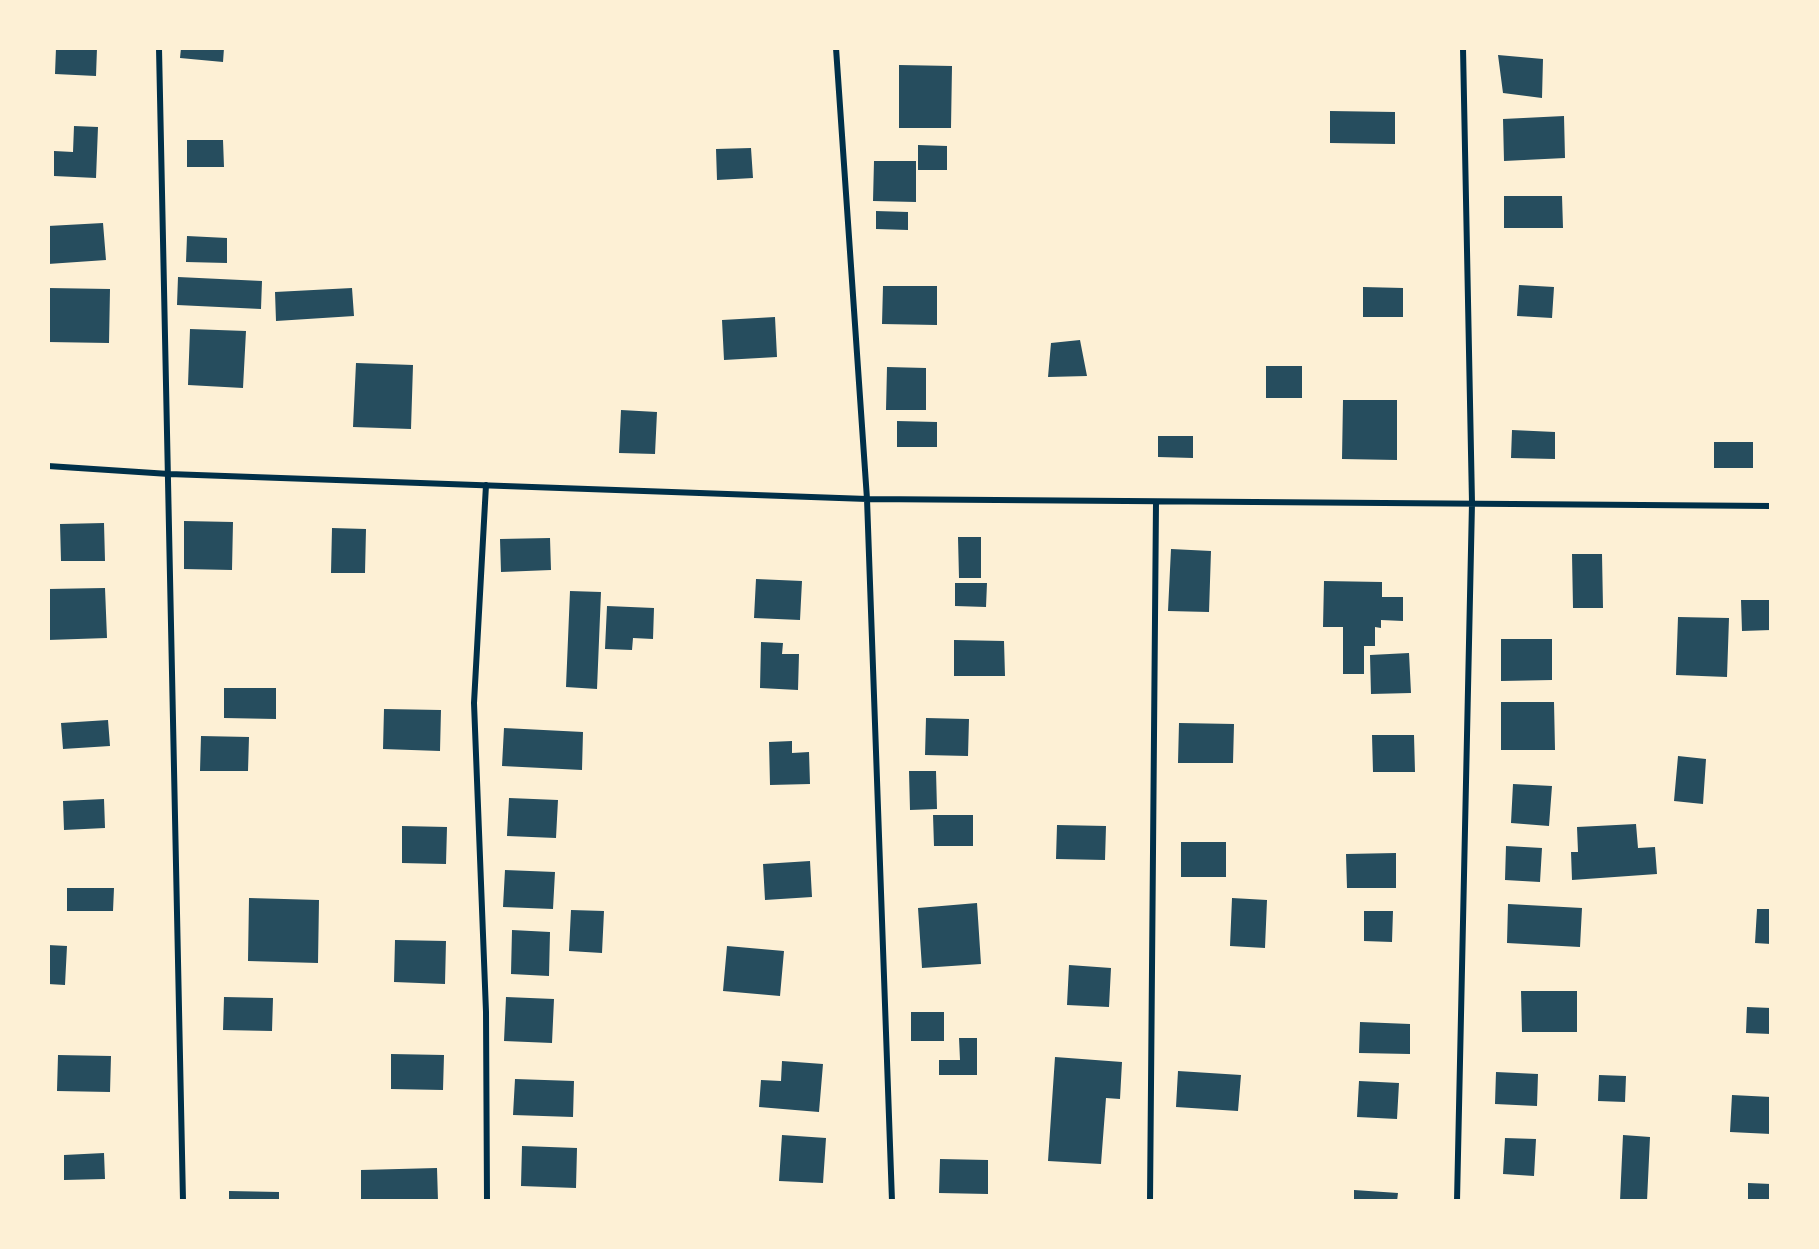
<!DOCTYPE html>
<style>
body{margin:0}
#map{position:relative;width:1819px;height:1249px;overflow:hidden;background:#fdf0d5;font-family:Arial,sans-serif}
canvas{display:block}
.frame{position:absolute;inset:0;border:50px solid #fdf0d5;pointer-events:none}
</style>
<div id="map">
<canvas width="1819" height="1249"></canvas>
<div class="frame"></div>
</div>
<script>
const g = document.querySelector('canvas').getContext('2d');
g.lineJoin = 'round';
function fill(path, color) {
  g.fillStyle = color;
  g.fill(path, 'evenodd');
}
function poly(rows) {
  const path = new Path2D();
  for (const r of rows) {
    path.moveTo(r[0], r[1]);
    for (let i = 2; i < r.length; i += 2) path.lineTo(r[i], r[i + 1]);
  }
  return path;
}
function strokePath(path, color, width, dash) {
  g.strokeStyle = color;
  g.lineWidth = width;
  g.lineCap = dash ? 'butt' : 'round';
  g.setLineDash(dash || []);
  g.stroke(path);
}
const building = poly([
 [56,48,97,48,96,76,55,74],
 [181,48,224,48,223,62,180,58],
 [1498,55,1543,59,1542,98,1503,93],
 [899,65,952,66,951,128,899,128],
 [1330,111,1395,112,1395,144,1330,143],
 [1564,116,1565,158,1504,161,1503,119],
 [74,126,98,127,96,178,54,176,54,151,73,152],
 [187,140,223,140,224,167,187,167],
 [918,145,947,146,947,170,918,170],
 [751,148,753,178,717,180,716,149],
 [874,161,916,161,916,202,873,201],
 [1504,196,1562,196,1563,228,1504,228],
 [876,211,908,212,908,230,876,229],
 [103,223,106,260,48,264,48,226],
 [187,236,227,238,227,263,186,262],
 [178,277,262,281,261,309,177,305],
 [1519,285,1554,287,1552,318,1517,316],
 [883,286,937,286,937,325,882,324],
 [1363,287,1403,288,1403,317,1363,317],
 [48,288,110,289,109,343,48,342],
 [352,288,354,316,276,321,275,292],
 [775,317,777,357,724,360,722,320],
 [190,329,246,331,243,388,188,385],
 [1080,340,1087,376,1048,377,1051,343],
 [356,363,413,365,411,429,353,427],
 [1266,366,1302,366,1302,398,1266,398],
 [887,367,926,368,926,410,886,410],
 [1343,400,1397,400,1397,460,1342,459],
 [621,410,657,412,655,454,619,453],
 [897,421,937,422,937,447,897,447],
 [1512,430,1555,432,1555,459,1511,458],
 [1158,436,1193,436,1193,458,1158,457],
 [1714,442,1753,442,1753,468,1714,468],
 [184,521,233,522,232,570,184,569],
 [104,523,105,561,61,561,60,524],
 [332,528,366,529,365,573,331,573],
 [958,537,981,537,981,578,959,578],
 [550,538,551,570,501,572,500,539],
 [1171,549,1211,551,1209,612,1168,611],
 [1572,554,1602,554,1603,608,1573,608],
 [756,579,802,581,800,620,754,618],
 [1324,581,1382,582,1382,597,1403,597,1403,621,1381,620,1381,628,1375,627,1375,646,1364,646,1364,674,1343,674,1343,627,1323,627],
 [955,583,987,583,986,607,955,606],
 [105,588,107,638,48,640,48,589],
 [570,591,601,592,597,689,566,687],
 [1741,600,1771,600,1771,630,1742,631],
 [607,606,654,608,653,639,633,638,632,650,605,649],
 [1678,617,1729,618,1727,677,1676,675],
 [1501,639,1552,639,1552,680,1501,681],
 [954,640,1004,641,1005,676,954,676],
 [761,642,783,643,782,654,799,654,798,690,760,688],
 [1409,653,1411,693,1371,694,1370,655],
 [224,688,276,688,276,719,224,718],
 [1501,702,1554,702,1555,750,1501,750],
 [384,709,441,710,440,751,383,749],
 [926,718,969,719,968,756,925,755],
 [108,720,110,746,63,749,61,723],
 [1179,723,1234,724,1233,763,1178,763],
 [504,728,583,732,582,770,502,766],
 [1372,735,1414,735,1415,772,1373,772],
 [201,736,249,737,248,771,200,771],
 [792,741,792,753,809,752,810,784,770,785,769,742],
 [1678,756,1706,759,1703,804,1674,801],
 [909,771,936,771,937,809,910,810],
 [1513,784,1552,786,1549,826,1511,823],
 [509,798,558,800,556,838,507,836],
 [104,799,105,828,64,830,63,801],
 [933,815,973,815,973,846,934,846],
 [1636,824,1638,848,1655,847,1657,874,1572,880,1571,852,1578,852,1577,827],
 [1057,825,1106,826,1105,860,1056,859],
 [402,826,447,827,446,864,402,863],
 [1181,842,1226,842,1226,877,1181,877],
 [1506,846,1542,848,1540,882,1505,880],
 [1396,853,1396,888,1347,888,1346,854],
 [810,861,812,897,765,900,763,864],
 [505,870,555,872,553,909,503,907],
 [67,888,114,888,113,911,67,911],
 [249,898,319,900,318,963,248,961],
 [1232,898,1267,900,1265,948,1230,946],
 [977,903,981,964,922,968,918,908],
 [1508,904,1582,908,1580,947,1507,943],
 [1757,909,1771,909,1771,944,1755,943],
 [571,910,604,911,602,953,569,951],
 [1364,911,1393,911,1392,942,1364,941],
 [512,930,550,932,549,976,511,974],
 [395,940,446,941,445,984,394,982],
 [48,945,67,946,65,985,48,984],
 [727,946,784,951,780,996,723,991],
 [1069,965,1111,968,1109,1007,1067,1005],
 [1521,991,1577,991,1577,1032,1522,1032],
 [224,997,273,998,272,1031,223,1030],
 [506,997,554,999,552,1043,504,1041],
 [1747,1007,1771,1008,1771,1034,1746,1033],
 [911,1012,944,1012,944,1041,911,1041],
 [1360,1022,1410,1024,1410,1054,1359,1053],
 [959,1038,977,1038,977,1075,939,1075,939,1060,960,1060],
 [391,1054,444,1055,443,1090,391,1089],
 [58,1055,111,1056,110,1092,57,1091],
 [1055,1057,1122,1062,1120,1099,1106,1098,1101,1164,1048,1161],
 [782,1061,823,1064,819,1112,759,1107,761,1080,781,1081],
 [1178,1071,1241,1075,1238,1111,1176,1107],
 [1496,1072,1538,1074,1537,1106,1495,1104],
 [1599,1075,1626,1076,1625,1102,1598,1101],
 [515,1079,574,1081,573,1117,513,1115],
 [1359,1081,1399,1083,1397,1119,1357,1117],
 [1732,1095,1771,1097,1771,1134,1730,1132],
 [782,1135,826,1138,823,1183,779,1181],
 [1623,1135,1650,1137,1647,1201,1620,1201],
 [1505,1138,1536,1139,1534,1176,1503,1174],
 [522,1146,577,1148,576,1188,521,1186],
 [104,1153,105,1179,64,1180,64,1155],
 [940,1159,988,1160,988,1194,939,1193],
 [437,1168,438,1201,361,1201,361,1170],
 [1748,1183,1771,1184,1771,1201,1748,1201],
 [1354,1190,1398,1193,1397,1201,1354,1201],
 [229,1191,279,1192,279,1201,229,1201]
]);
const minor = poly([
 [159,48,183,1201],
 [836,48,867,499,892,1201],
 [48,466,169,474,867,499,1771,506],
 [486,485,474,703,486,1012,487,1201],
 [1150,1201,1156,502],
 [1457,1201,1472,503,1463,48]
]);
fill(building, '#264d5e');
strokePath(minor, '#003049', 6);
</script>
